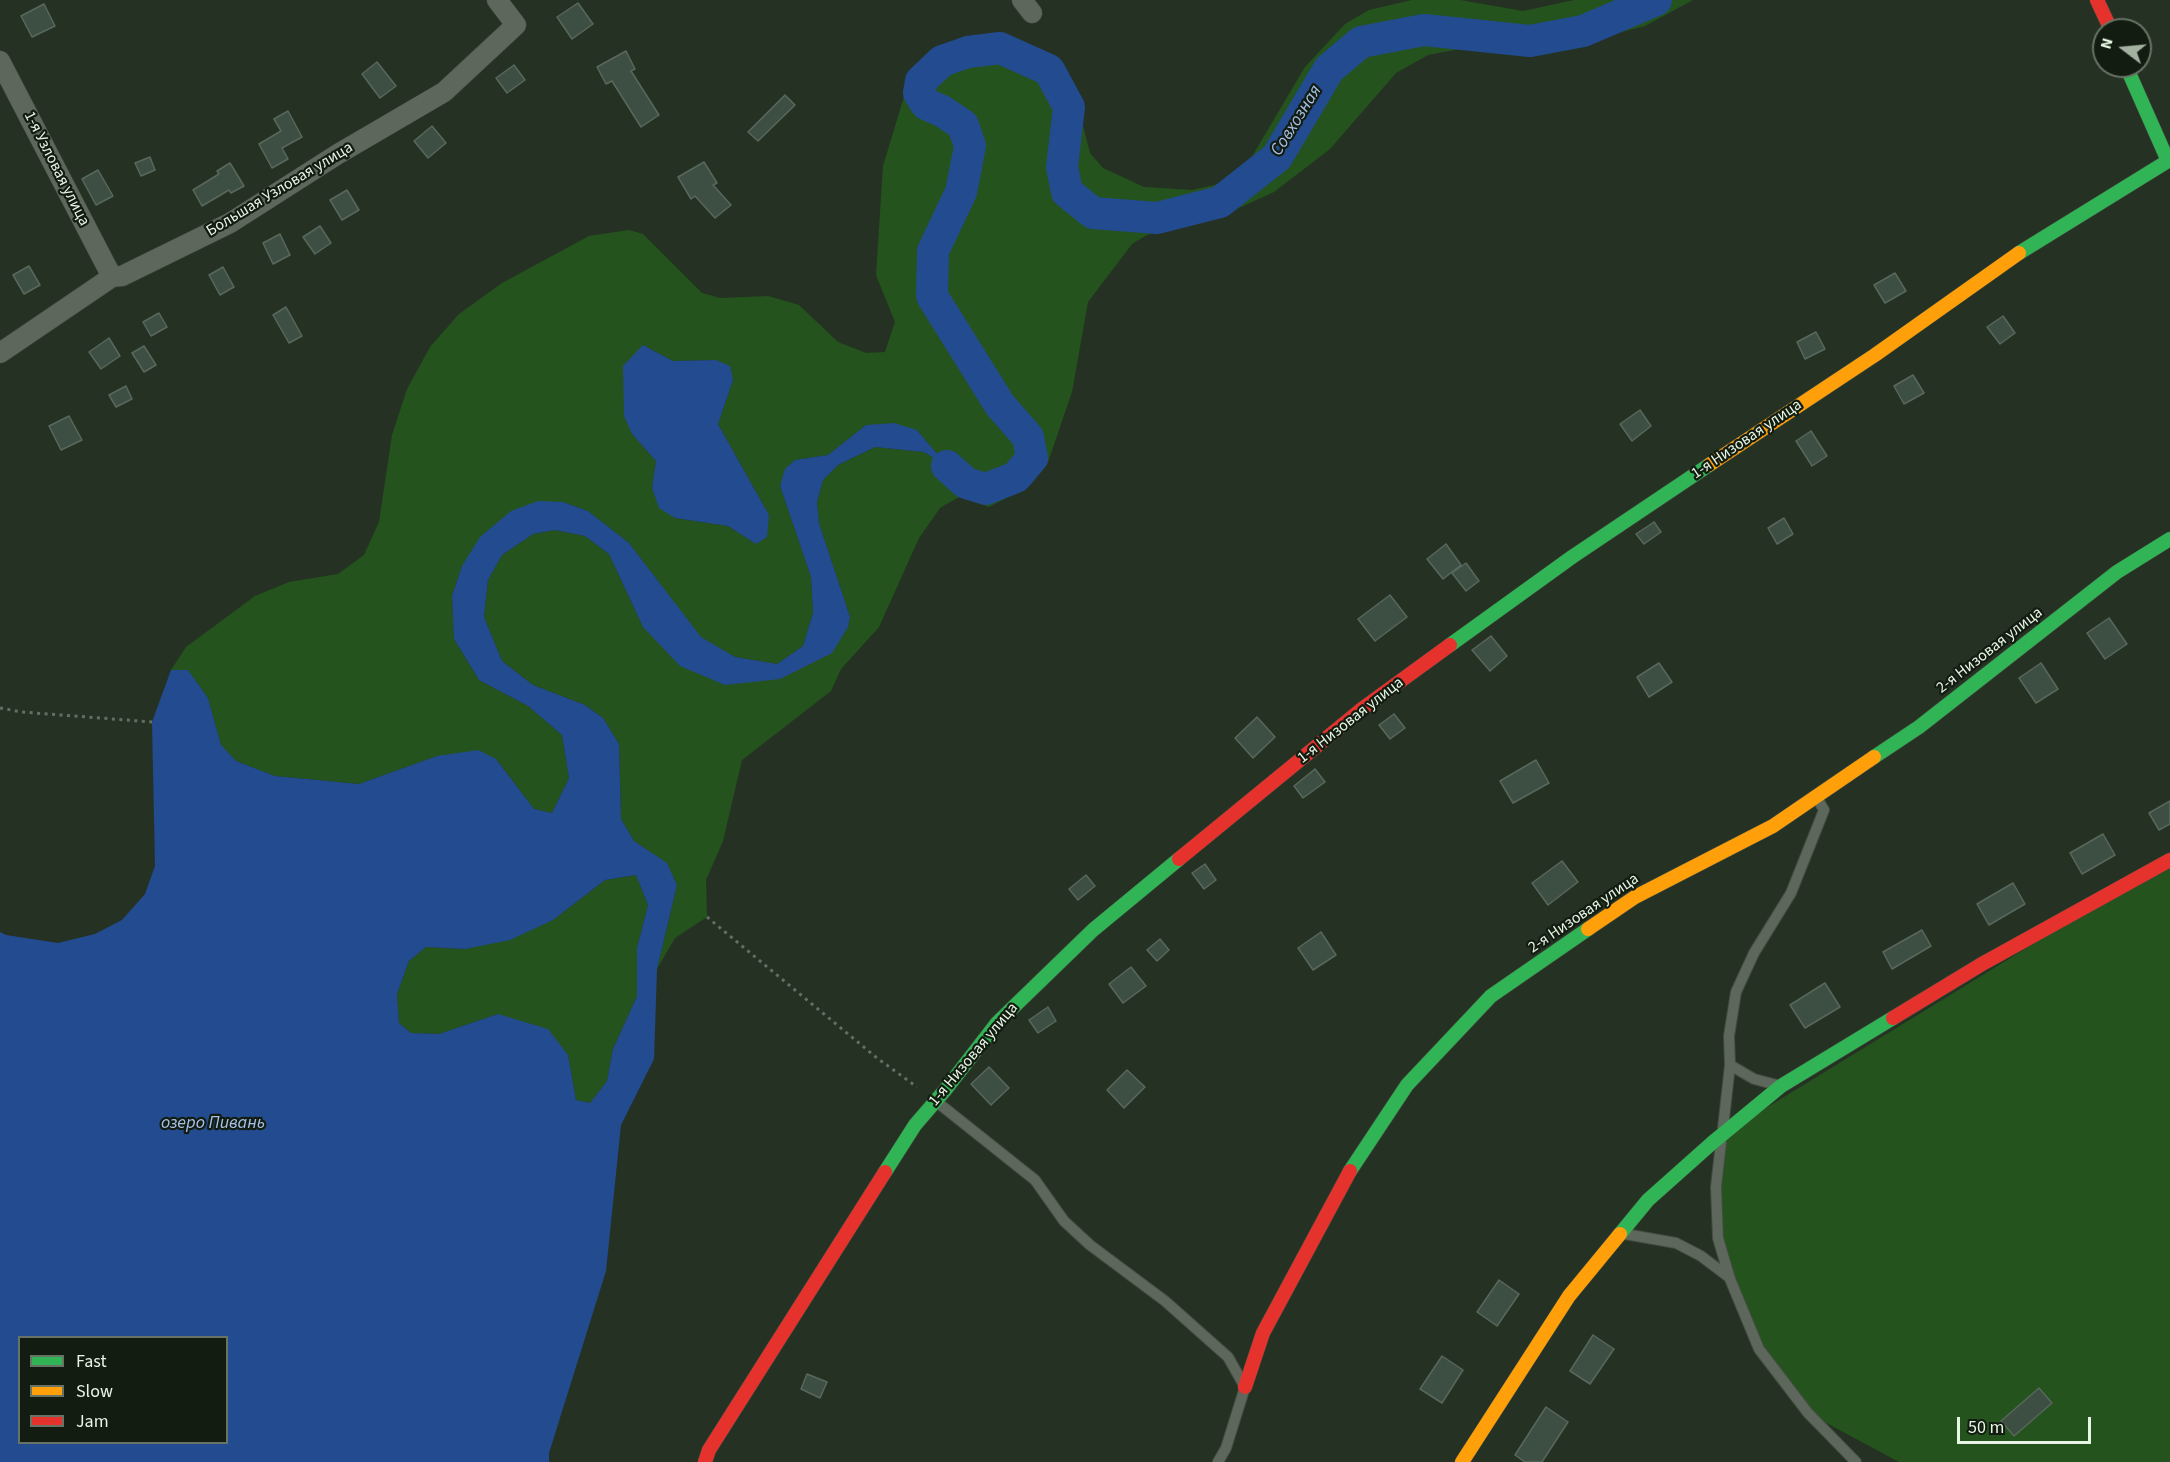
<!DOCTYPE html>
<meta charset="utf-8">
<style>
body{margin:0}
#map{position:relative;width:2170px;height:1462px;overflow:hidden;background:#253223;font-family:"Source Sans 3",sans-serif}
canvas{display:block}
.legend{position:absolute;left:18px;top:1336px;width:210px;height:108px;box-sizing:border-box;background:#121c10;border:2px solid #677365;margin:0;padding:8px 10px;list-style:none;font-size:18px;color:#e6f5e4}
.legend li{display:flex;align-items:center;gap:12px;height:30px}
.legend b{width:30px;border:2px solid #677365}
.north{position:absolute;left:2092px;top:18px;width:60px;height:60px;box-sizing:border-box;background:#121c10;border:2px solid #677365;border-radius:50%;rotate:286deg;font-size:16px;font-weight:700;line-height:24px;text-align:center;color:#e6f5e4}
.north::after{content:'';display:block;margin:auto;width:21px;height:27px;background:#a2b1a0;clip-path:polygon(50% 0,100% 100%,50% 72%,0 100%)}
.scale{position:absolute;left:1957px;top:1417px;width:134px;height:27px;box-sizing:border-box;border:3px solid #e6f5e4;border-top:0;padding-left:8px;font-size:18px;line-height:21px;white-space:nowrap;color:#e6f5e4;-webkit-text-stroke:4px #121c10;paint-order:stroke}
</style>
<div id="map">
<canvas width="2170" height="1462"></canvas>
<ul class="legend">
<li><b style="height:8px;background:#30b455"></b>Fast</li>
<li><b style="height:8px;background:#ff9f0a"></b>Slow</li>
<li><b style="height:8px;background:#e5322d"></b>Jam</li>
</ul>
<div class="north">N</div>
<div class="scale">50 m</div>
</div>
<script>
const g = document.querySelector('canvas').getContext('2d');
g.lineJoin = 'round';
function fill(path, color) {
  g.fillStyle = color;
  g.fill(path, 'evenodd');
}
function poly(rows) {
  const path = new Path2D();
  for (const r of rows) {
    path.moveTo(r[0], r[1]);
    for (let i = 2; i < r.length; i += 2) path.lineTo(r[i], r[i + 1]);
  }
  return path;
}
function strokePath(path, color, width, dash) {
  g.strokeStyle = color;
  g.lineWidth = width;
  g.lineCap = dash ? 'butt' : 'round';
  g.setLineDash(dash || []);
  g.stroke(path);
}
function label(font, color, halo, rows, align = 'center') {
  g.font = font + ' "Source Sans 3",sans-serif';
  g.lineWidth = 4.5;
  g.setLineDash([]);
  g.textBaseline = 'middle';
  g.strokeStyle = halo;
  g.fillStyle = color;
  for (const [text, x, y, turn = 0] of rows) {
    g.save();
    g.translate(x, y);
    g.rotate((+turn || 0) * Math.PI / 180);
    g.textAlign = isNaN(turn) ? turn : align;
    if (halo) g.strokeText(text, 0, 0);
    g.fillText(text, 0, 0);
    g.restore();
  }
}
const green = poly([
 [1412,0,1460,0,1523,11,1574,0,1693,0,1645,26,1587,41,1532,48,1475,46,1428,55,1396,73,1330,149,1274,192,1221,216,1147,235,1132,244,1088,302,1072,392,1047,465,1012,495,989,507,959,497,940,508,919,538,879,627,841,669,831,691,742,760,723,841,706,880,707,917,675,938,657,969,677,885,667,864,634,841,621,819,619,744,603,718,585,705,533,685,502,661,484,617,488,580,502,555,533,534,555,530,585,536,609,554,643,627,780,679,848,627,850,617,819,523,817,502,823,480,838,465,875,447,924,452,945,464,917,430,866,425,828,455,795,460,780,486,811,577,813,613,803,646,777,664,735,657,701,638,629,543,588,511,563,502,462,566,452,596,454,639,479,680,528,706,562,735,569,778,552,813,534,809,496,759,437,756,359,784,275,776,236,761,221,746,208,698,188,671,171,670,186,647,255,596,289,582,338,574,364,555,379,522,392,435,407,389,430,347,459,314,502,283,589,236,629,230,643,234,702,293,720,298,768,296,799,305,838,342,866,353,885,352,895,322,876,275,883,166,903,100,923,60,968,44,1005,45,1054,63,1076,98,1090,153,1103,168,1144,187,1192,190,1219,184,1247,165,1305,67,1345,24,1369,10],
 [643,345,673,361,716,360,733,380,718,424,769,515,756,544,728,526,675,518,652,488,656,461,632,434],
 [2170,860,2170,1462,1899,1462,1808,1413,1759,1349,1718,1238,1722,1135],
 [636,875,648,905,637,948,637,996,613,1049,607,1081,590,1103,576,1100,568,1055,498,1014,439,1034,411,1033,399,1023,397,994,409,961,426,947,465,949,553,920,605,880]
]);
const water = poly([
 [643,345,673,361,716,360,730,366,733,380,718,424,769,515,767,537,756,544,728,526,675,518,659,508,652,488,656,461,632,434,624,416,623,366],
 [894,423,917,430,947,466,924,452,875,447,838,465,823,480,817,502,819,523,850,617,848,627,832,653,780,679,725,685,680,666,643,627,609,554,585,536,555,530,533,534,502,555,488,580,484,617,502,661,533,685,585,705,603,718,619,744,621,819,634,841,667,863,677,885,657,969,654,1059,621,1125,606,1271,549,1453,549,1462,0,1462,0,932,6,935,58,943,95,934,122,920,145,894,155,866,152,722,171,670,188,670,208,698,221,745,236,761,275,776,359,784,437,756,478,750,496,759,534,809,552,813,569,778,562,735,528,706,479,680,454,639,452,596,462,566,480,537,511,511,538,501,563,502,588,511,629,543,701,637,735,657,777,664,803,646,813,613,811,577,780,486,785,469,795,460,828,455,866,425],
 [636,875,648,905,637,948,637,996,613,1049,607,1081,590,1103,576,1100,568,1055,548,1029,498,1014,439,1034,411,1033,399,1023,397,994,409,961,426,947,465,949,510,940,553,920,605,880],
 [20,1338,226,1338,226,1442,20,1442]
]);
const river = poly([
 [947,466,966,483,986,489,1016,477,1032,458,1028,437,1000,405,932,296,933,251,961,192,970,146,963,125,942,111,926,104,919,93,921,81,942,61,968,52,1000,48,1049,70,1069,107,1062,167,1067,192,1093,213,1157,218,1220,202,1277,157,1329,69,1361,42,1424,30,1530,41,1583,31,1656,0]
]);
const building = poly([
 [578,3,593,24,572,39,557,17,578,3],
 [44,4,55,26,32,37,21,16,44,4],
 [626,51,635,69,631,71,659,115,641,127,612,81,606,84,597,67,626,51],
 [377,62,396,86,380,98,362,74,377,62],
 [514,65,525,80,507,93,496,78,514,65],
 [785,95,795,105,758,141,748,132,785,95],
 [288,111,302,137,282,148,288,159,272,168,259,144,281,131,274,119,288,111],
 [432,126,446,143,428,158,414,141,432,126],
 [150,157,155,170,141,176,135,163,150,157],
 [704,162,717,183,713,185,731,205,715,218,695,196,691,199,678,177,704,162],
 [230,163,244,186,231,193,229,190,202,206,193,190,219,174,217,171,230,163],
 [98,170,113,196,96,205,82,179,98,170],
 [347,190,359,210,342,220,330,200,347,190],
 [320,226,331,243,315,254,303,237,320,226],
 [280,234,290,255,273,264,263,243,280,234],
 [29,266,40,285,24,294,13,275,29,266],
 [223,267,234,287,220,295,209,275,223,267],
 [1895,273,1906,291,1885,303,1874,285,1895,273],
 [286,307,302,336,289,343,273,315,286,307],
 [159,313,167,327,151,336,143,322,159,313],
 [2003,316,2015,333,2000,344,1987,327,2003,316],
 [1816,332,1825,349,1805,359,1797,342,1816,332],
 [109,338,120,356,101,369,89,352,109,338],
 [144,346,156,365,144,372,132,353,144,346],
 [1913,375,1924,393,1904,404,1894,386,1913,375],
 [126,386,132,399,116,407,109,395,126,386],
 [1640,410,1651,426,1632,441,1620,424,1640,410],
 [69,416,82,440,61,450,49,426,69,416],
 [1811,431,1827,456,1812,466,1796,441,1811,431],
 [1784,518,1793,534,1777,544,1768,528,1784,518],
 [1654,522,1661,532,1644,544,1636,534,1654,522],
 [1446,544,1461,565,1443,579,1427,559,1446,544],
 [1466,563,1479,581,1466,591,1452,573,1466,563],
 [1390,595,1407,617,1375,641,1358,619,1390,595],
 [2109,618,2127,644,2105,659,2087,633,2109,618],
 [1491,636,1507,656,1490,671,1472,650,1491,636],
 [1659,663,1672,682,1649,697,1637,677,1659,663],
 [2041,663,2058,689,2036,703,2019,678,2041,663],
 [1394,714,1405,728,1390,739,1379,725,1394,714],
 [1257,717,1275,737,1253,758,1235,738,1257,717],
 [1536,760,1549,783,1513,803,1500,781,1536,760],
 [1315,769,1325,782,1303,798,1294,786,1315,769],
 [2170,801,2170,824,2159,830,2149,813,2170,801],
 [2103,834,2115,855,2082,874,2070,853,2103,834],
 [1562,861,1578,882,1548,905,1532,883,1562,861],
 [1205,864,1216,880,1204,889,1192,873,1205,864],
 [1086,875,1095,886,1078,900,1069,889,1086,875],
 [2013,883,2025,904,1989,925,1977,904,2013,883],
 [1922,930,1931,946,1892,969,1883,952,1922,930],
 [1321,932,1336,955,1313,970,1298,948,1321,932],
 [1160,939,1169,950,1157,961,1147,950,1160,939],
 [1131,967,1146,986,1123,1003,1109,984,1131,967],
 [1825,983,1840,1007,1805,1028,1790,1005,1825,983],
 [1048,1007,1056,1021,1038,1033,1029,1020,1048,1007],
 [989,1067,1009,1088,991,1105,971,1084,989,1067],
 [1127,1070,1145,1087,1124,1108,1107,1090,1127,1070],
 [1499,1280,1519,1294,1497,1326,1477,1312,1499,1280],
 [1593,1335,1614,1349,1590,1384,1570,1371,1593,1335],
 [1442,1356,1463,1370,1442,1403,1420,1389,1442,1356],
 [807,1374,827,1382,820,1398,801,1389,807,1374],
 [2039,1388,2052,1403,2014,1436,2001,1421,2039,1388],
 [1546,1407,1568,1422,1542,1462,1525,1462,1515,1455,1546,1407]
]);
const path = poly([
 [0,708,22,712,152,722],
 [707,917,877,1058,917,1087]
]);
const lane = poly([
 [1730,1065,1754,1079,1777,1085],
 [937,1102,1035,1180,1064,1221,1090,1245,1165,1301,1228,1357,1245,1387,1226,1448,1218,1462],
 [1723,1128,1730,1065,1729,1036,1736,992,1754,953,1791,893,1824,810,1817,798],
 [1721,1143,1716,1187,1718,1238,1730,1279,1759,1349,1808,1413,1856,1462],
 [1625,1234,1676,1243,1701,1256,1730,1278]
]);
const street = poly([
 [1022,0,1032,13],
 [0,61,112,277],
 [0,353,112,277,122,276,230,223,338,154,444,92,516,25,497,0]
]);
const fast = poly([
 [2019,253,2168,161,2126,66],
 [1450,645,1572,557,1709,465],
 [1874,757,1919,727,2117,572,2170,539],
 [1350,1171,1407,1085,1491,996,1588,929],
 [885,1172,915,1125,946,1089,997,1023,1093,930,1179,859],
 [1620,1234,1648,1200,1712,1143,1781,1086,1893,1018]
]);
const slow = poly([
 [1709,465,1875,355,2019,253],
 [1588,929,1635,897,1773,826,1874,757],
 [1462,1462,1569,1296,1620,1234]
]);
const jam = poly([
 [2097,0,2111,30],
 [1179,859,1362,709,1450,645],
 [1893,1018,1982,964,2170,860],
 [1245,1387,1263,1333,1350,1171],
 [705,1462,709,1450,885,1172]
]);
const streetNames = [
 ["1-я Узловая улица",56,169,63],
 ["Большая Узловая улица",280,190,-31],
 ["1-я Низовая улица",1747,440,-34],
 ["2-я Низовая улица",1990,651,-38],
 ["1-я Низовая улица",1351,721,-38],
 ["2-я Низовая улица",1584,914,-34],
 ["1-я Низовая улица",974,1055,-50]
];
const waterNames = [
 ["Совхозная",1297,121,-58],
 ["озеро Пивань",213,1124]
];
fill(green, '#24531d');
fill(water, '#234b90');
strokePath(river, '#234b90', 32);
fill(building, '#3d4f43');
strokePath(building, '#59675c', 1.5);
strokePath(lane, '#424d40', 12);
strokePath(street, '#424d40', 21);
strokePath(fast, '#424d40', 15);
strokePath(slow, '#424d40', 15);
strokePath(jam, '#424d40', 15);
strokePath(path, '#656e64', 3, [3, 4.5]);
strokePath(lane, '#5d675c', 10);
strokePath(street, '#5d675c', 20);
strokePath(fast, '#30b455', 14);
strokePath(slow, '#ff9f0a', 14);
strokePath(jam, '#e5322d', 14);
label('16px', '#e6f5e4', '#121c10', streetNames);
label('italic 18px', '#a7c0ea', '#121c10', waterNames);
</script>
